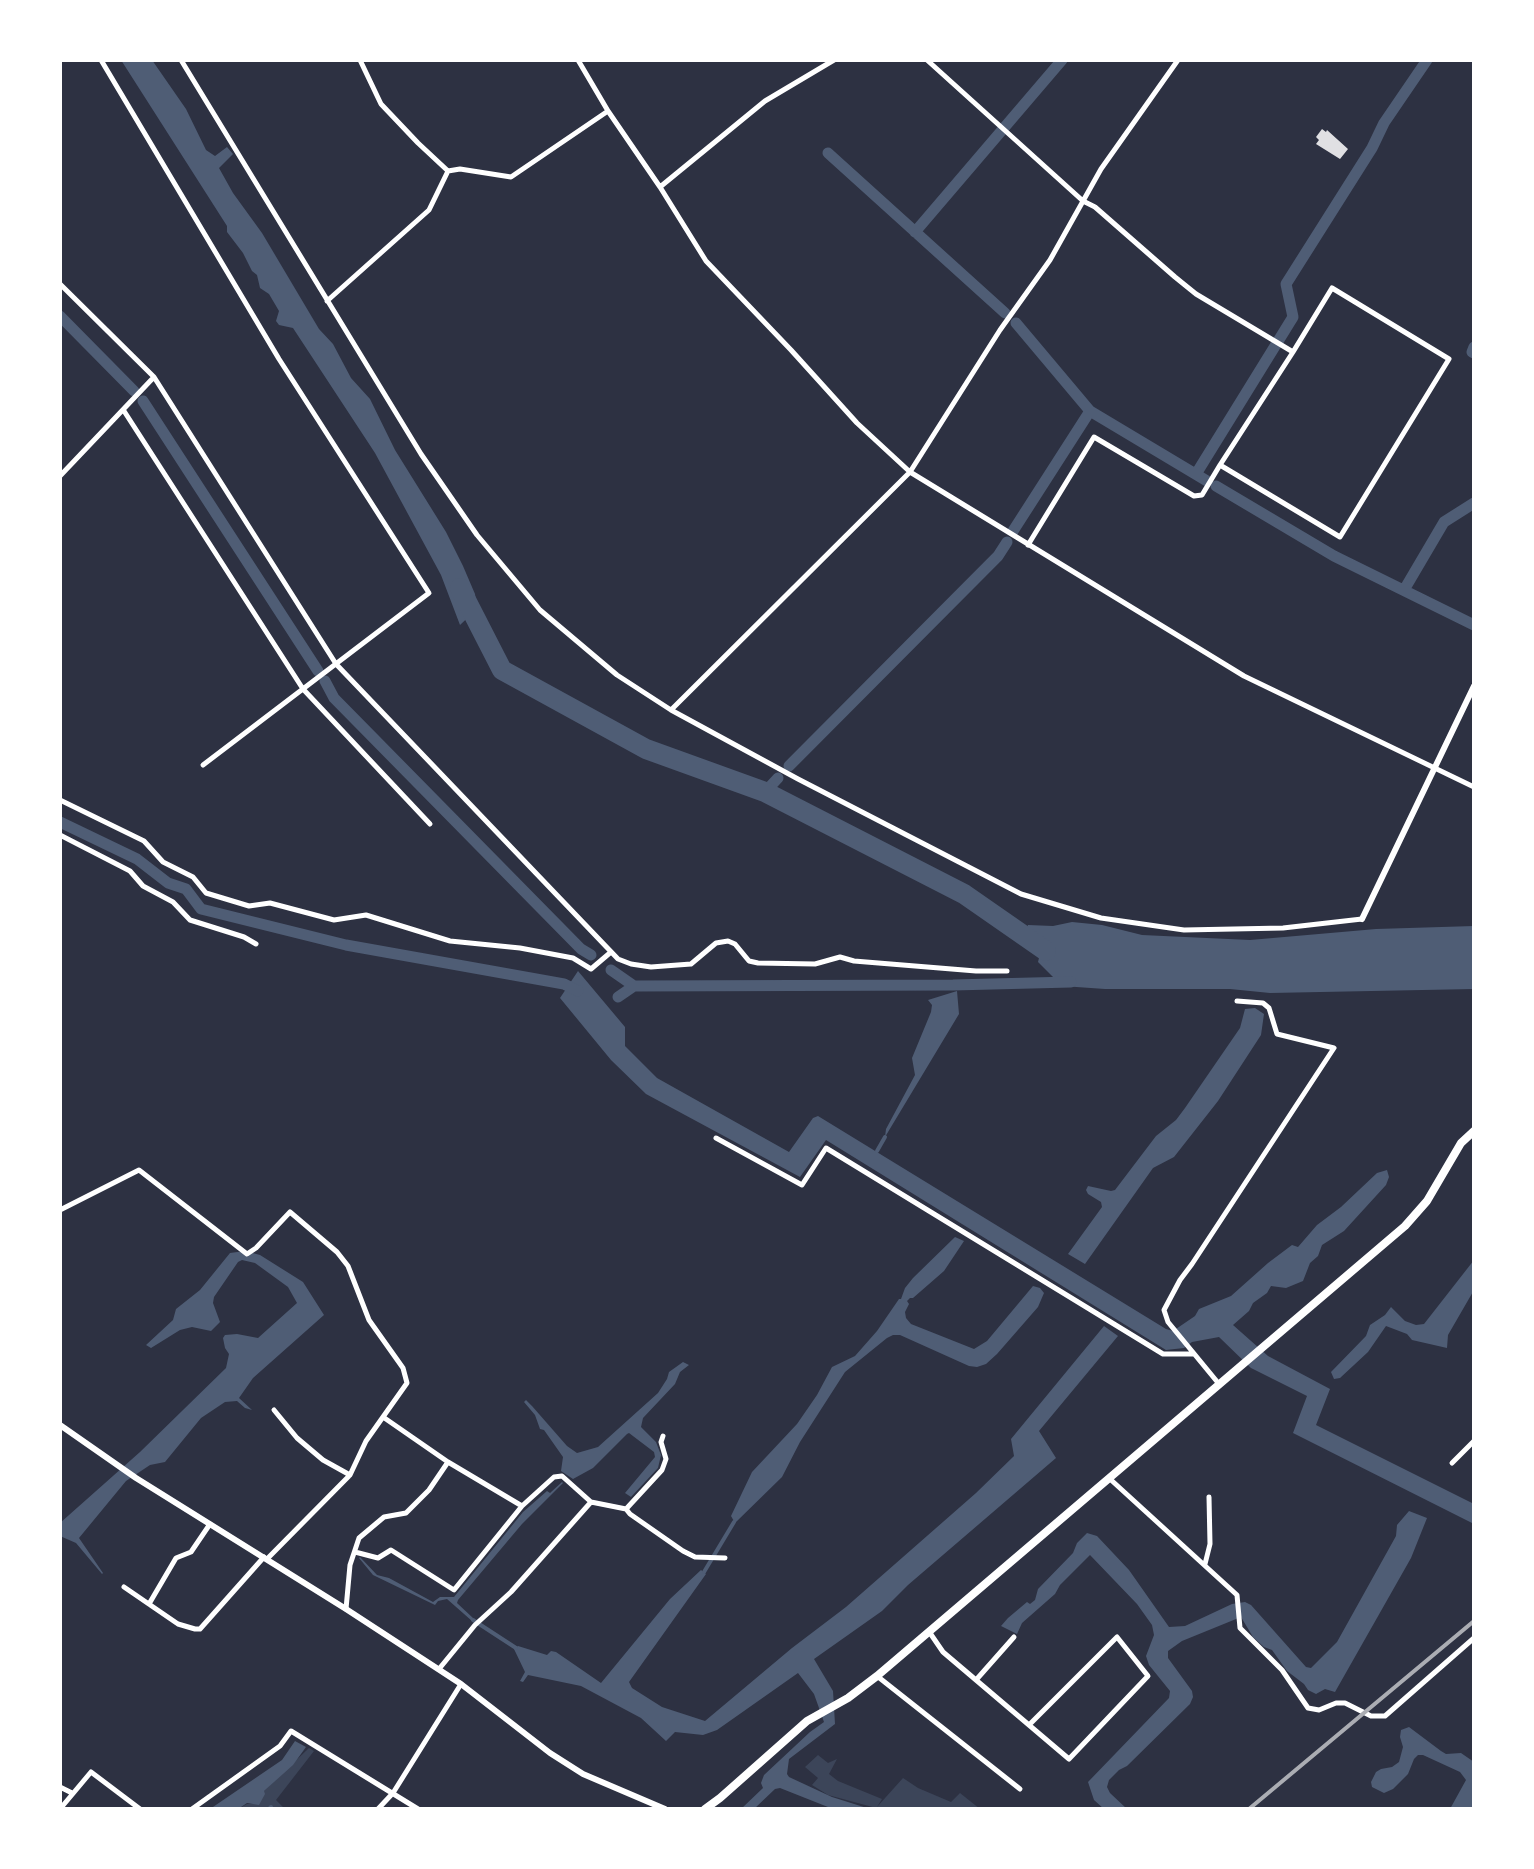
<!DOCTYPE html>
<style>
body{margin:0}
#map{position:relative;width:1534px;height:1869px;overflow:hidden;background:#2d3142;font-family:"DejaVu Sans",sans-serif}
canvas{display:block}
.frame{position:absolute;inset:0;border:62px solid #fff;pointer-events:none}
</style>
<div id="map">
<canvas width="1534" height="1869"></canvas>
<div class="frame"></div>
</div>
<script>
const g = document.querySelector('canvas').getContext('2d');
g.lineJoin = 'round';
function fill(path, color) {
  g.fillStyle = color;
  g.fill(path, 'evenodd');
}
function poly(rows) {
  const path = new Path2D();
  for (const r of rows) {
    path.moveTo(r[0], r[1]);
    for (let i = 2; i < r.length; i += 2) path.lineTo(r[i], r[i + 1]);
  }
  return path;
}
function strokePath(path, color, width, dash) {
  g.strokeStyle = color;
  g.lineWidth = width;
  g.lineCap = dash ? 'butt' : 'round';
  g.setLineDash(dash || []);
  g.stroke(path);
}
const green = poly([
 [309,1748,314,1751,276,1800,285,1809,238,1809,247,1804,256,1804,264,1791],
 [818,1755,828,1763,837,1759,829,1774,838,1781,882,1799,877,1807,903,1778,918,1788,951,1802,960,1793,980,1809,880,1809,828,1795,812,1785,818,1778,805,1767]
]);
const water = poly([
 [121,60,152,60,186,109,206,150,215,156,227,147,233,154,219,168,233,193,262,233,319,329,333,344,351,378,370,399,395,450,446,532,463,566,475,594,477,609,460,625,441,575,375,453,293,328,279,325,276,321,279,311,269,294,260,288,257,275,252,271,243,253,227,232,227,226],
 [1072,922,1102,925,1142,935,1250,940,1376,929,1474,926,1474,989,1270,993,1230,989,1105,989,1062,986,1038,962,1040,954,1022,941,1028,925,1053,926],
 [578,971,625,1027,625,1046,657,1078,789,1152,813,1118,818,1116,1166,1329,1173,1331,1195,1316,1199,1309,1231,1296,1268,1263,1292,1245,1298,1247,1317,1225,1341,1207,1377,1173,1387,1170,1389,1177,1386,1185,1344,1231,1322,1245,1318,1256,1310,1263,1303,1281,1286,1288,1271,1286,1267,1293,1253,1303,1249,1311,1233,1325,1268,1356,1330,1389,1316,1425,1474,1504,1474,1524,1293,1433,1307,1396,1251,1368,1219,1337,1192,1342,1184,1348,1166,1350,826,1140,800,1177,646,1094,611,1060,560,998],
 [957,991,959,1014,885,1137,886,1129,915,1075,912,1058,931,1012,932,1005,928,1000],
 [1255,1008,1264,1014,1261,1035,1218,1101,1174,1157,1153,1168,1085,1264,1068,1254,1102,1207,1101,1202,1088,1194,1086,1190,1088,1186,1111,1191,1115,1190,1156,1136,1176,1120,1185,1108,1240,1028,1245,1009],
 [955,1237,964,1241,944,1271,913,1298,910,1298,907,1301,909,1304,905,1312,906,1318,911,1324,974,1349,987,1341,1033,1286,1040,1288,1044,1293,1038,1307,997,1354,986,1364,977,1367,969,1366,900,1335,893,1335,887,1338,845,1372,800,1442,782,1477,735,1523,731,1516,752,1472,797,1424,817,1395,832,1367,855,1356,877,1331,899,1299,901,1299,905,1288,913,1278],
 [245,1251,260,1255,303,1282,324,1315,253,1378,239,1398,252,1410,245,1408,237,1401,225,1402,201,1418,165,1462,150,1465,126,1481,79,1538,103,1573,102,1574,76,1543,60,1536,60,1523,140,1452,226,1368,229,1354,225,1348,223,1338,225,1335,237,1334,258,1338,297,1303,288,1287,255,1263,242,1260,238,1262,214,1297,213,1303,220,1322,211,1331,192,1327,180,1330,151,1348,146,1345,173,1320,176,1309,200,1290,230,1253],
 [1474,1260,1474,1290,1448,1335,1447,1348,1412,1340,1407,1334,1386,1326,1368,1352,1340,1378,1334,1379,1331,1372,1366,1336,1370,1325,1385,1315,1391,1307,1405,1321,1416,1325,1424,1324],
 [1104,1326,1118,1336,1039,1431,1056,1458,908,1585,882,1611,814,1659,833,1691,835,1724,789,1759,787,1774,789,1777,832,1797,870,1809,833,1809,780,1788,775,1789,754,1809,741,1809,763,1788,761,1783,764,1775,810,1732,824,1722,814,1694,798,1673,717,1730,703,1735,675,1732,666,1741,641,1718,581,1686,528,1675,523,1682,520,1681,525,1672,514,1649,518,1646,547,1655,551,1651,556,1652,601,1683,670,1599,701,1570,706,1574,629,1682,632,1688,662,1707,705,1721,792,1648,846,1607,976,1493,1014,1456,1011,1439],
 [683,1362,689,1365,680,1372,675,1384,643,1418,641,1427,656,1442,661,1455,658,1468,631,1497,625,1493,655,1457,654,1452,629,1433,627,1434,593,1468,573,1479,561,1471,563,1457,544,1430,540,1429,535,1415,524,1402,526,1400,532,1406,567,1446,577,1453,598,1447,658,1393,667,1379,669,1372],
 [562,1482,563,1483,522,1524,458,1600,457,1603,473,1618,472,1621,447,1599,438,1601,435,1605,373,1575,359,1558,360,1557,377,1575,389,1578,433,1602,440,1597,454,1597,523,1512,547,1491,550,1493],
 [1409,1511,1427,1518,1411,1558,1335,1692,1325,1689,1316,1694,1308,1690,1304,1684,1287,1671,1272,1650,1264,1647,1253,1637,1241,1617,1182,1641,1168,1651,1168,1658,1192,1691,1193,1697,1190,1704,1127,1766,1119,1770,1109,1780,1107,1787,1110,1793,1127,1809,1104,1809,1094,1800,1088,1782,1169,1698,1170,1691,1149,1665,1146,1656,1154,1635,1152,1625,1137,1604,1090,1555,1060,1585,1055,1594,1022,1623,1017,1634,1001,1626,1008,1618,1027,1602,1030,1604,1035,1600,1038,1589,1073,1553,1077,1543,1087,1533,1097,1536,1129,1570,1169,1627,1185,1626,1232,1604,1245,1602,1251,1605,1306,1667,1311,1668,1337,1642,1396,1536,1397,1525],
 [1409,1727,1441,1751,1446,1754,1461,1753,1474,1762,1474,1809,1450,1809,1466,1780,1460,1772,1423,1755,1418,1755,1414,1759,1408,1774,1393,1789,1384,1793,1372,1787,1371,1782,1376,1772,1381,1769,1392,1767,1399,1762,1403,1747,1400,1737,1401,1730],
 [295,1741,306,1747,293,1765,264,1791,265,1794,259,1805,247,1803,238,1809,210,1809,282,1760]
]);
const stream = poly([
 [877,1151,885,1137],
 [704,1572,734,1522],
 [473,1620,516,1648],
 [269,1809,271,1807]
]);
const canal = poly([
 [828,153,1005,313],
 [915,232,1062,60],
 [60,316,134,391],
 [1016,323,1090,411],
 [1474,347,1472,352,1474,353],
 [143,401,318,671],
 [1196,474,1293,317,1286,284,1372,148,1384,123,1427,60],
 [1216,486,1334,556,1474,625],
 [1013,531,1090,411,1207,481],
 [1404,590,1444,522,1474,503],
 [325,681,334,698,581,949,591,955],
 [789,766,998,556,1007,542],
 [765,792,778,778],
 [60,822,137,859,168,883,186,889,201,909,346,945,564,984,578,991],
 [611,970,634,986],
 [618,997,634,986,953,985,1071,982]
]);
const river = poly([
 [460,588,502,670,646,749,765,792,964,894,1046,951]
]);
const building = poly([
 [1322,129,1326,132,1327,130,1348,149,1340,159,1316,144,1319,140,1316,137]
]);
const minor = poly([
 [101,60,279,359,429,593,203,765],
 [181,60,421,454,477,535,540,610,617,675,671,710,798,779,1021,894,1101,918,1184,930,1283,928,1362,919],
 [360,60,381,104,418,143,448,171,460,169,511,177,608,111],
 [578,60,608,111,660,187,706,261,791,350,857,423,910,472,1244,676,1474,787],
 [927,60,1083,201,1095,207,1175,277,1196,294,1293,352],
 [660,187,765,101,834,60],
 [60,284,154,377,336,664,618,959,631,964,651,967,691,964,716,943,728,941,735,944,749,961,758,963,815,964,840,957,854,961,976,971,1007,971],
 [327,301,429,210,448,171],
 [124,411,303,689,430,824],
 [60,476,154,377],
 [1028,545,1094,437,1194,496,1202,495,1220,465,1293,352,1332,288,1449,359,1340,537,1220,465],
 [671,710,910,472,1000,330,1050,260,1101,169,1178,60],
 [60,800,144,841,163,862,193,877,206,893,249,906,270,903,334,920,366,915,450,941,520,948,573,958,591,969,611,952],
 [60,835,130,871,143,886,173,902,190,920,244,937,256,944],
 [716,1138,802,1185,826,1148,1163,1354,1194,1354],
 [60,1210,139,1170,247,1254,256,1248,290,1212,337,1252,348,1266,369,1320,403,1368,407,1383,366,1441,350,1475,267,1559],
 [1219,1384,1168,1322,1164,1310,1180,1280,1192,1264,1334,1048,1277,1034,1269,1008,1263,1003,1237,1001],
 [274,1410,297,1438,323,1460,350,1475],
 [383,1417,448,1462,522,1506,554,1477,562,1476,591,1502,511,1592,475,1625,439,1669],
 [1452,1463,1474,1441],
 [1110,1479,1237,1595,1240,1628,1282,1670,1308,1708,1319,1710,1336,1703,1345,1703,1371,1716,1385,1716,1474,1638],
 [591,1502,626,1509,630,1514,683,1551,695,1557,725,1558],
 [627,1508,662,1470,666,1459,661,1442,663,1436],
 [355,1552,378,1558,391,1550,454,1590,522,1506],
 [1205,1564,1210,1544,1209,1497],
 [124,1587,178,1624,195,1629,200,1629,264,1557],
 [149,1604,176,1558,191,1552,210,1524],
 [346,1609,350,1565,359,1538,384,1517,406,1513,429,1490,448,1462],
 [930,1633,943,1652,1069,1759,1148,1676,1117,1637,1029,1725],
 [877,1676,1020,1789],
 [976,1680,1014,1637],
 [60,1787,72,1793],
 [60,1809,91,1772,140,1809],
 [192,1809,280,1746,291,1731,418,1809],
 [378,1809,393,1793,461,1684]
]);
const tertiary = poly([
 [1362,919,1474,686]
]);
const secondary = poly([
 [60,1425,136,1478,346,1609,461,1684,550,1753,583,1774,665,1809]
]);
const primary = poly([
 [705,1809,720,1798,807,1721,848,1698,877,1676,1405,1226,1427,1201,1461,1143,1474,1131]
]);
const rail = poly([
 [1249,1809,1474,1621]
]);
fill(green, '#3c4559');
fill(water, '#4f5d75');
strokePath(stream, '#4f5d75', 4);
strokePath(canal, '#4f5d75', 11);
strokePath(river, '#4f5d75', 20);
fill(building, '#e0e0e3');
strokePath(minor, '#fff', 5);
strokePath(tertiary, '#fff', 6);
strokePath(secondary, '#fff', 6);
strokePath(primary, '#fff', 8);
strokePath(rail, '#abadb3', 4);
</script>
